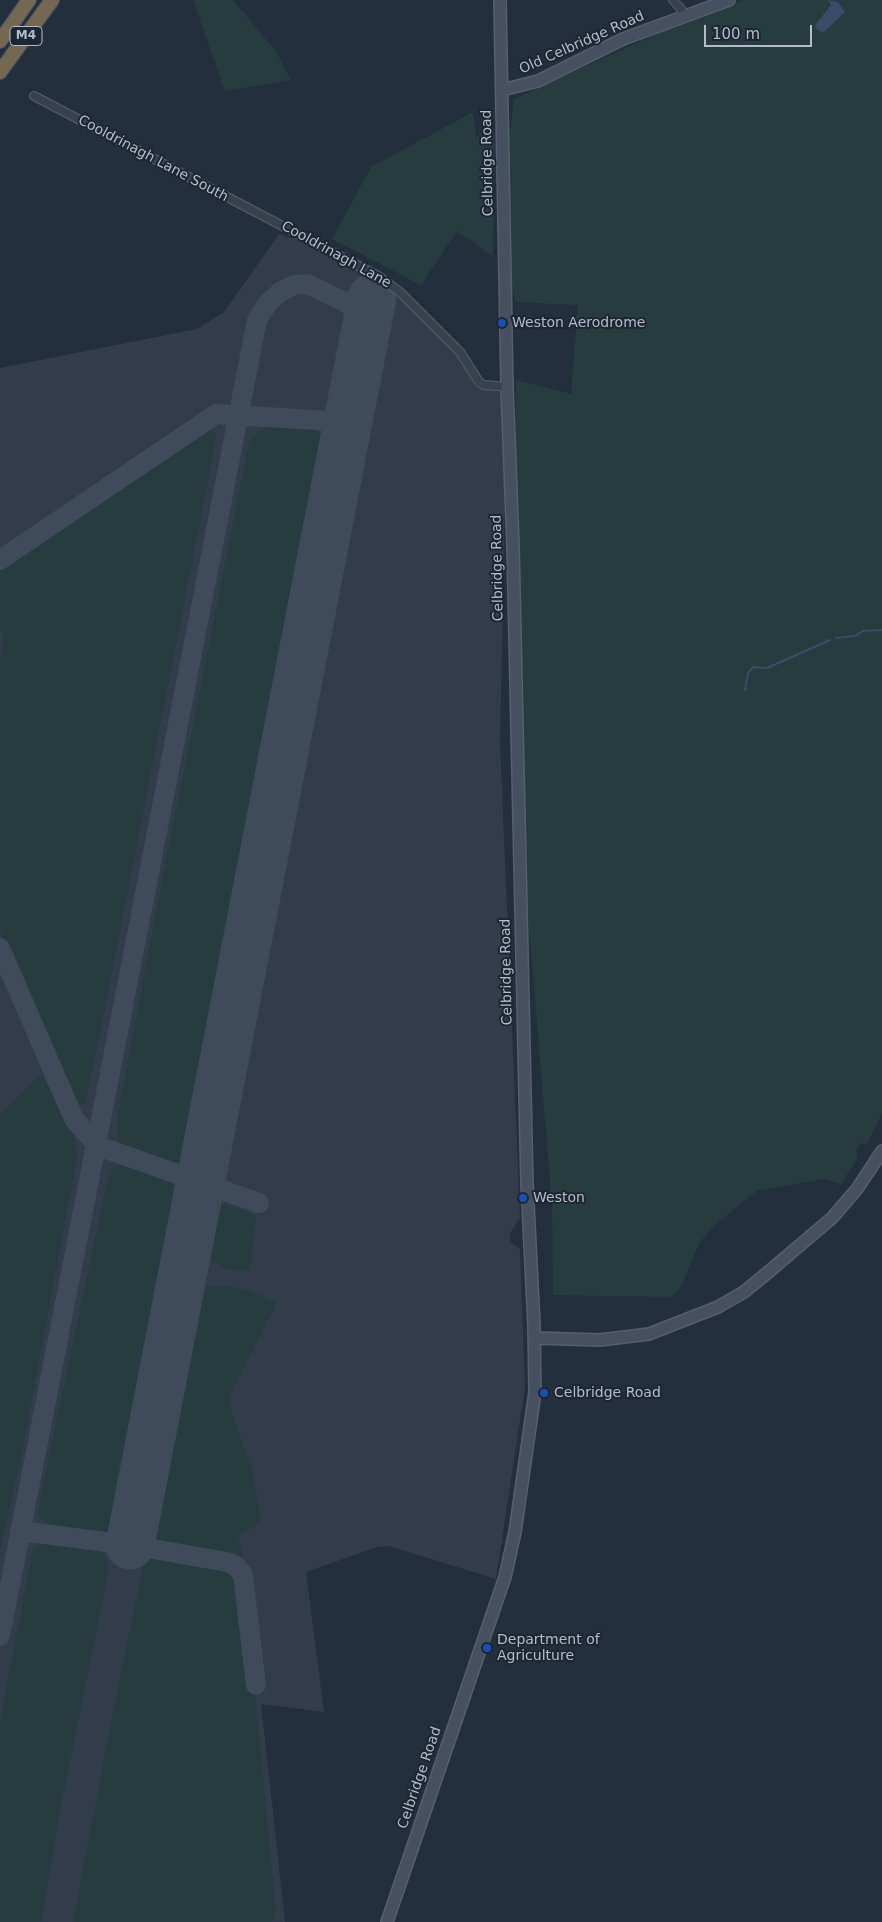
<!DOCTYPE html>
<style>
body{margin:0}
#map{position:relative;width:882px;height:1922px;overflow:hidden;background:#242f3e;font-family:"DejaVu Sans",sans-serif}
canvas{display:block}
.scale{position:absolute;left:704px;top:25px;width:108px;height:22px;box-sizing:border-box;border:2px solid #b4bcc9;border-top:0;padding-left:6px;font-size:15px;line-height:18px;white-space:nowrap;color:#b4bcc9;-webkit-text-stroke:4px #1d2633;paint-order:stroke}
</style>
<div id="map">
<canvas width="882" height="1922"></canvas>
<div class="scale">100 m</div>
</div>
<script>
const g = document.querySelector('canvas').getContext('2d');
g.lineJoin = 'round';
function fill(path, color) {
  g.fillStyle = color;
  g.fill(path, 'evenodd');
}
function poly(rows) {
  const path = new Path2D();
  for (const r of rows) {
    path.moveTo(r[0], r[1]);
    for (let i = 2; i < r.length; i += 2) path.lineTo(r[i], r[i + 1]);
  }
  return path;
}
function strokePath(path, color, width, dash) {
  g.strokeStyle = color;
  g.lineWidth = width;
  g.lineCap = dash ? 'butt' : 'round';
  g.setLineDash(dash || []);
  g.stroke(path);
}
function label(font, color, halo, rows, align = 'center') {
  g.font = font + ' "DejaVu Sans",sans-serif';
  g.lineWidth = 4;
  g.setLineDash([]);
  g.textBaseline = 'middle';
  g.strokeStyle = halo;
  g.fillStyle = color;
  for (const [text, x, y, turn = 0] of rows) {
    g.save();
    g.translate(x, y);
    g.rotate((+turn || 0) * Math.PI / 180);
    g.textAlign = isNaN(turn) ? turn : align;
    if (halo) g.strokeText(text, 0, 0);
    g.fillText(text, 0, 0);
    g.restore();
  }
}
const airport = poly([
 [279,234,290,238,302,238,383,281,458,357,475,386,507,394,500,743,520,1218,510,1233,510,1242,520,1249,525,1387,496,1579,389,1546,377,1547,306,1572,324,1712,261,1704,285,1922,0,1922,0,368,197,329,224,312]
]);
const green = poly([
 [193,0,233,0,275,50,291,80,225,91],
 [743,0,882,0,882,1113,867,1145,860,1143,856,1150,858,1157,841,1184,822,1179,757,1191,717,1223,699,1243,685,1278,678,1291,670,1297,553,1295,552,1205,524,867,515,462,516,386,516,380,571,394,578,305,515,302,514,294,510,293,507,154,514,99,674,26],
 [473,112,476,137,491,129,495,136,493,257,457,231,421,285,332,239,371,167],
 [271,425,308,428,317,431,323,439,324,450,253,827,189,1143,182,1166,126,1148,120,1143,118,1135,117,1120,166,860,249,443,253,436],
 [207,430,214,432,216,439,99,1038,85,1103,81,1105,73,1099,0,930,0,660,4,638,0,629,0,569],
 [43,1075,76,1143,77,1158,21,1458,0,1549,0,1114,37,1078],
 [128,1165,170,1182,177,1188,179,1196,163,1283,114,1520,109,1531,105,1533,54,1527,43,1521,38,1513,51,1446,108,1178,116,1166],
 [223,1204,256,1215,250,1271,226,1269,203,1255,211,1213],
 [225,1286,248,1290,277,1303,231,1393,231,1411,252,1470,261,1519,261,1523,238,1534,243,1559,235,1561,157,1545,150,1540,148,1531,198,1293,204,1288],
 [51,1541,101,1550,108,1561,108,1573,61,1806,41,1922,0,1922,0,1721,33,1551,40,1543],
 [158,1552,221,1565,231,1572,236,1586,244,1662,252,1663,276,1913,272,1922,73,1922,115,1703,146,1553]
]);
const water = poly([
 [828,0,838,2,845,12,823,33,815,28,816,24,831,5]
]);
const stream = poly([
 [836,638,855,636,863,631,882,630],
 [745,690,748,673,753,667,767,668,830,640]
]);
const taxiway = poly([
 [0,560,216,414,348,422],
 [0,948,74,1119,98,1146,259,1203],
 [20,1531,130,1545,227,1562,236,1566,243,1575,256,1685],
 [0,1636,257,320,268,303,280,292,294,285,307,284,343,301,354,308,365,325,365,338]
]);
const runway = poly([
 [130,1545,372,298]
]);
const street = poly([
 [673,0,681,9,683,17],
 [34,96,380,277,401,293,460,352,479,382,484,385,507,387]
]);
const secondary = poly([
 [502,90,538,81,623,39,729,0],
 [535,1338,600,1340,649,1334,718,1307,744,1292,766,1274,832,1218,857,1189,882,1151],
 [387,1922,505,1577,515,1532,535,1392,534,1326,527,1184,513,545,507,387,500,0]
]);
const highway = poly([
 [0,41,29,0],
 [0,72,52,0]
]);
const markers = [
 [502,323,5,"#1a4fb4"],
 [523,1198,5,"#1a4fb4"],
 [544,1393,5,"#1a4fb4"],
 [487,1648,5,"#1a4fb4"]
];
const shields = [
 [26,36,32]
];
const shieldNames = [
 ["M4",26,36]
];
const streetNames = [
 ["Old Celbridge Road",582,43,-24],
 ["Cooldrinagh Lane South",153,159,28],
 ["Celbridge Road",488,163,-91],
 ["Cooldrinagh Lane",336,255,29],
 ["Celbridge Road",498,568,-91],
 ["Celbridge Road",507,972,-91],
 ["Celbridge Road",420,1778,-71]
];
const poiNames = [
 ["Weston Aerodrome",512,323],
 ["Weston",533,1198],
 ["Celbridge Road",554,1393],
 ["Department of",497,1640],
 ["Agriculture",497,1656]
];
fill(airport, '#323c4b');
fill(green, '#263c3f');
fill(water, '#394c67');
strokePath(stream, '#394c67', 2);
strokePath(taxiway, '#3f4a5a', 20);
strokePath(runway, '#3f4a5a', 49);
strokePath(street, '#565f6c', 10);
strokePath(secondary, '#565f6c', 14);
strokePath(highway, '#434c59', 16);
strokePath(street, '#38414e', 8);
strokePath(secondary, '#465061', 11);
strokePath(highway, '#746855', 14);
for (const [x, y, r, color] of markers) {
  const dot = new Path2D();
  dot.arc(x, y, r, 0, 2 * Math.PI);
  g.fillStyle = color;
  g.fill(dot);
  strokePath(dot, '#1d2633', 2);
}
for (const [x, y, w] of shields) {
  const box = new Path2D();
  box.roundRect(x - w / 2, y - 9.5, w, 19, 4);
  g.fillStyle = '#1d2633';
  g.fill(box);
  strokePath(box, '#b4bcc9', 1);
}
label('bold 12px', '#b4bcc9', null, shieldNames);
label('14px', '#b4bcc9', '#1d2633', streetNames);
label('14px', '#b4bcc9', '#1d2633', poiNames, 'left');
</script>
